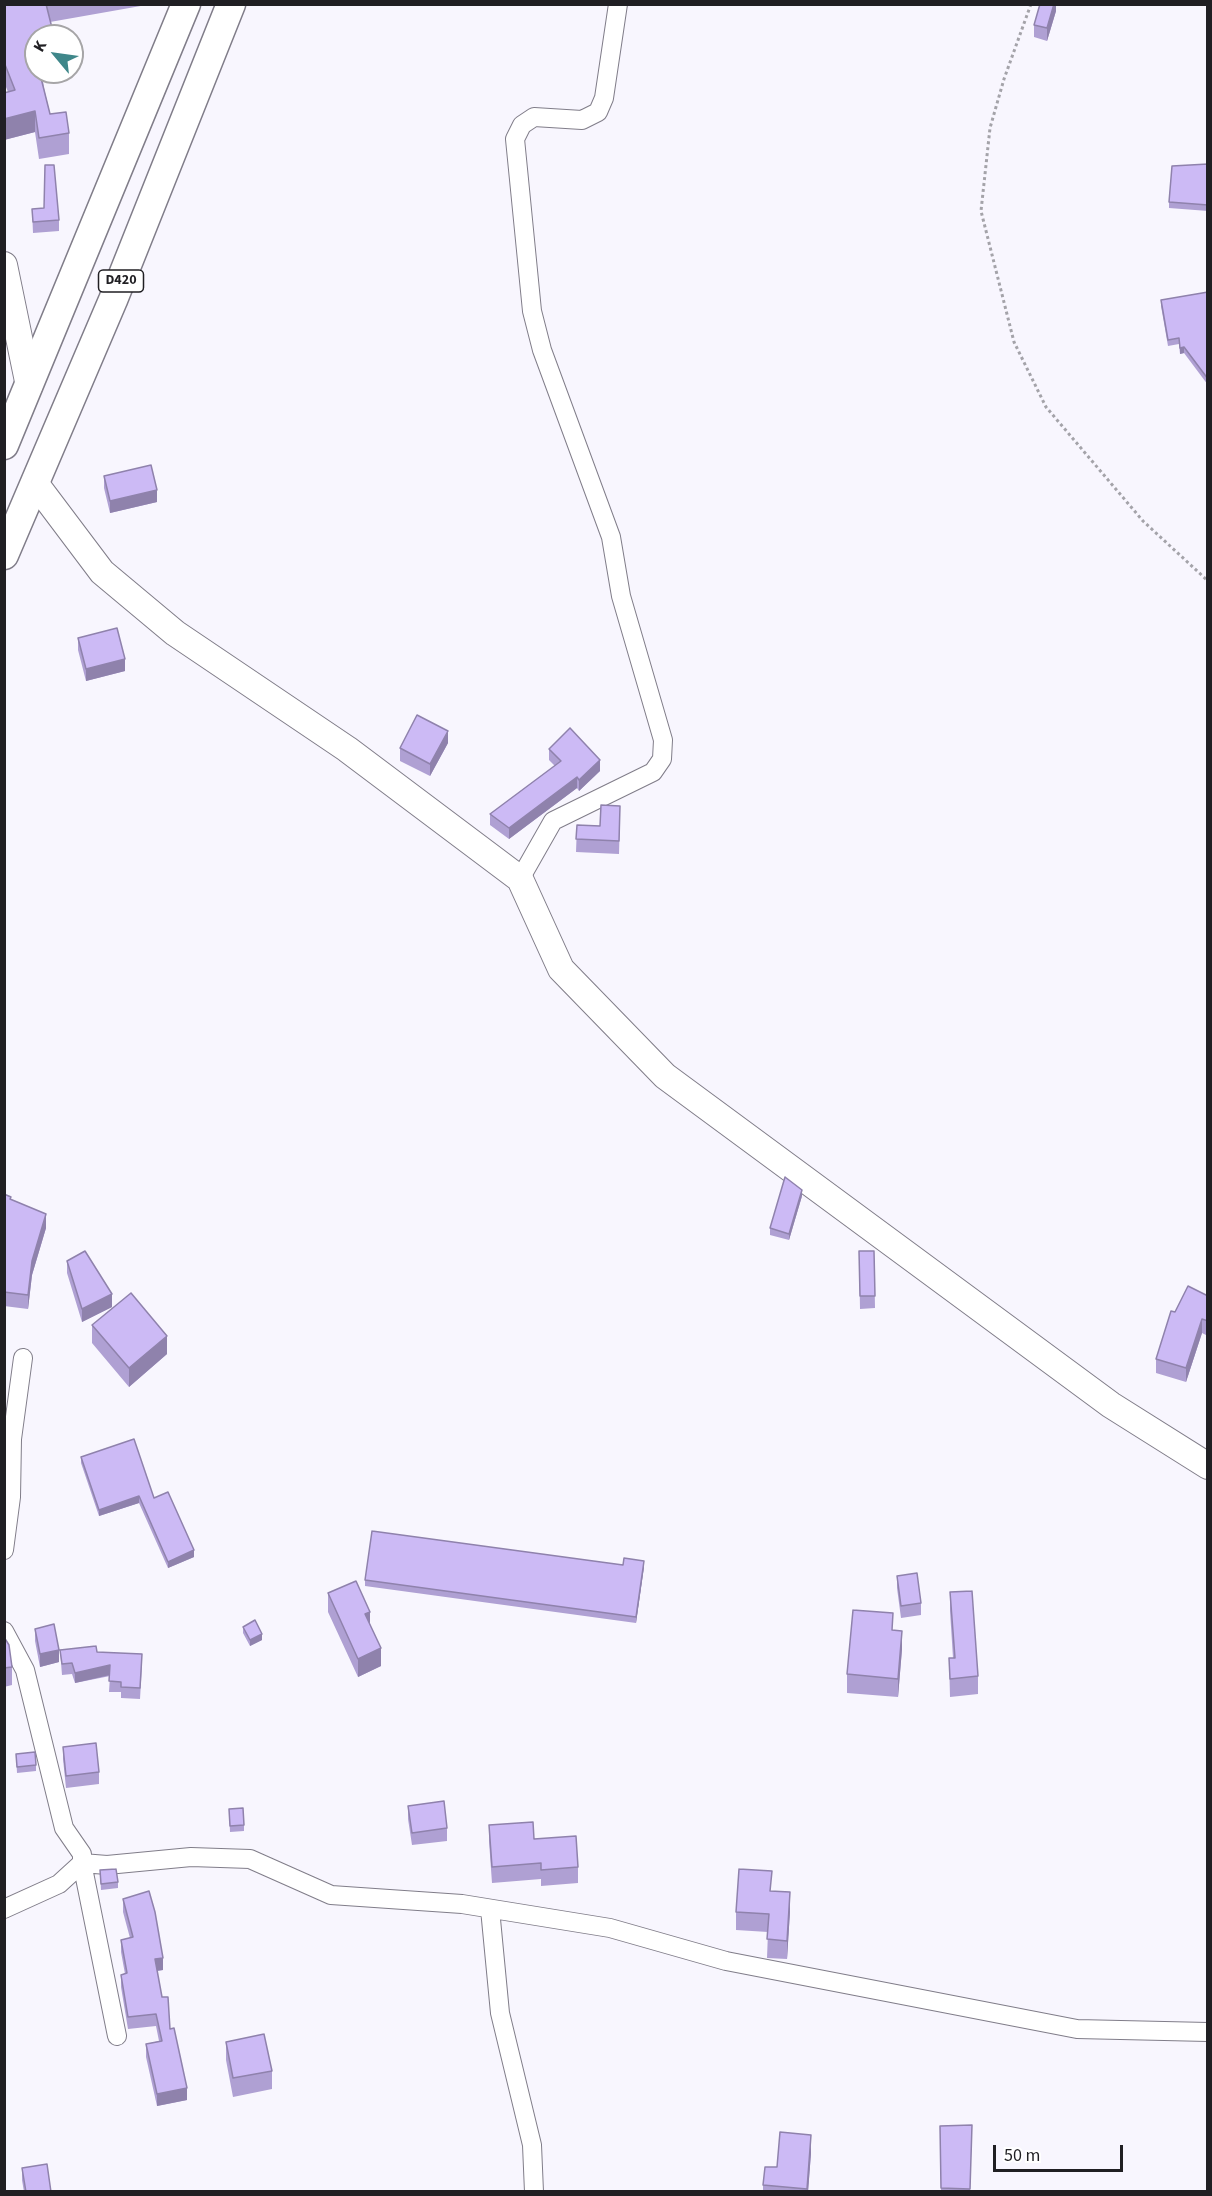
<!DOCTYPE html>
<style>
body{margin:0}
#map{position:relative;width:1212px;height:2196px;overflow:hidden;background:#f8f6fe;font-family:"Source Sans 3",sans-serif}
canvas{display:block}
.frame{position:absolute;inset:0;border:6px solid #201f23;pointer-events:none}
.north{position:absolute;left:24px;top:24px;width:60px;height:60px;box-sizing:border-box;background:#fff;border:2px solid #a6a5a7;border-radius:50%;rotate:299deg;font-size:16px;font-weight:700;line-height:24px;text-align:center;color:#201f23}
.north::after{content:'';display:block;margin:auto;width:21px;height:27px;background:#3f878a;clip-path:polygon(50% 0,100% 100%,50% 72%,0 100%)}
.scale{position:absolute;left:993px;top:2145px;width:130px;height:27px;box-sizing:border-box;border:3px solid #201f23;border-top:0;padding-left:8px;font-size:18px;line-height:21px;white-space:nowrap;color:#201f23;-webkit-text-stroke:4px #fff;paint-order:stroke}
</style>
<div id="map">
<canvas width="1212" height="2196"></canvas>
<div class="frame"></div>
<div class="north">K</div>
<div class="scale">50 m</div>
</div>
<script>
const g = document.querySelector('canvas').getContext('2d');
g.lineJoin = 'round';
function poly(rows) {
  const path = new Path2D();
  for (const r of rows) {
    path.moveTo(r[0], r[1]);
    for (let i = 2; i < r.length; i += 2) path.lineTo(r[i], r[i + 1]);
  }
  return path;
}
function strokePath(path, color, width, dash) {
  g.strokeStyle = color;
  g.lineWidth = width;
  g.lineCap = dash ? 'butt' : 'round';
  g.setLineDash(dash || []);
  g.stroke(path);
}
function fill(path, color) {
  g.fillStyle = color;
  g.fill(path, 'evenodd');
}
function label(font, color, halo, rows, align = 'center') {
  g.font = font + ' "Source Sans 3",sans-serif';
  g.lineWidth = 4.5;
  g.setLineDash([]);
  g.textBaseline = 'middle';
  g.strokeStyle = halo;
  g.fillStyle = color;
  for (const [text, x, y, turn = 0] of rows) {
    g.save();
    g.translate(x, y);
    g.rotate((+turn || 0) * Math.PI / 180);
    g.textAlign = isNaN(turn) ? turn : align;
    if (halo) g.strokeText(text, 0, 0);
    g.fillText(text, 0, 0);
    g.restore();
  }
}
const path = poly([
 [1031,4,1004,79,990,128,981,211,1014,342,1046,407,1143,521,1208,581]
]);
const street = poly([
 [520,879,553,821,653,772,662,759,663,740,621,596,611,537,542,350,532,311,515,139,522,125,534,117,582,120,598,112,604,98,618,4],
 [4,1550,11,1497,12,1439,23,1358],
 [4,1631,25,1670,64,1828,82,1854,82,1863,107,1865,191,1857,250,1859,331,1895,462,1904,610,1928,726,1961,1077,2029,1208,2032],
 [4,1909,59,1884,82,1863,117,2036],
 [490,1909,500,2013,532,2145,534,2192]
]);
const secondary = poly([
 [4,265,29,386],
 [35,483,102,572,175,633,347,749,520,879,561,969,665,1076,1111,1405,1208,1466]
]);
const primary = poly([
 [4,445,186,4],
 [4,555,113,300,231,4]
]);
const wall = poly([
 [4,4,152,4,50,22,36,36,44,88,50,114,69,133,69,154,39,159,35,132,4,140,4,93,8,92,4,82],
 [1056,4,1056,11,1047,41,1034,37,1034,25],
 [1208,164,1208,211,1169,208,1169,202],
 [32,209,59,220,59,231,33,233],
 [1208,292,1208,385,1184,353,1180,354,1179,344,1168,346,1161,306,1161,300],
 [104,476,157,502,110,513,104,488],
 [78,638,125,671,86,681,78,650],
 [448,743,430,776,400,761,400,748],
 [549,749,600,771,579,791,577,788,509,839,490,825,490,814,555,766,549,760],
 [620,818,619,854,576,852,577,825,600,826],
 [4,1194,46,1228,32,1275,28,1309,4,1306],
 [802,1196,789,1240,770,1235,770,1228],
 [859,1251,874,1251,875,1308,860,1309],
 [67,1261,112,1307,82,1322,67,1273],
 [1208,1296,1208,1336,1202,1333,1186,1382,1156,1373,1156,1359,1175,1312],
 [92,1325,167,1354,129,1387,92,1343],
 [81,1457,154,1498,194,1557,168,1568,139,1503,99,1516,81,1463],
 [623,1565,644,1567,636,1623,365,1586,365,1580],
 [897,1576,921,1603,921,1615,901,1618,897,1588],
 [950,1592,978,1676,978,1694,950,1697,949,1658,953,1658,950,1611],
 [328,1593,370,1624,381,1666,358,1677,328,1612],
 [243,1627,262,1640,250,1646,243,1633],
 [35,1629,59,1662,40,1667,35,1641],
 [893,1630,902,1649,898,1697,847,1693,847,1674],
 [4,1637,12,1667,12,1685,4,1687],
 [60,1650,97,1652,142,1665,140,1699,121,1698,121,1692,109,1692,110,1676,75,1683,72,1674,62,1675],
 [63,1747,99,1772,99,1784,66,1788,63,1759],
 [16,1754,36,1765,36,1771,17,1773],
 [408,1806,447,1828,447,1841,412,1845,408,1819],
 [229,1809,244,1825,244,1831,230,1832],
 [489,1825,534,1839,578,1867,578,1883,541,1886,541,1879,492,1883,489,1841],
 [100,1870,118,1882,118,1888,101,1890],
 [771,1891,790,1911,787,1959,767,1958,768,1932,736,1930,736,1912],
 [123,1899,163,1970,157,1971,162,1997,187,2100,157,2106,146,2057,146,2044,159,2041,156,2026,128,2029,121,1987,121,1975,125,1974,121,1952,121,1940,130,1938,123,1912],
 [226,2042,272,2071,272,2089,233,2097,226,2060],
 [972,2125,970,2192,941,2192,940,2126],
 [811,2153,808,2192,763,2192,763,2185,777,2167],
 [22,2168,51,2192,24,2192,22,2180]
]);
const shadedWall = poly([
 [1054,4,1056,4,1056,11,1047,41,1047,28],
 [35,111,35,132,4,140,4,119],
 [1184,347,1184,353,1180,354,1180,348],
 [157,490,157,502,110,513,110,501],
 [125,659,125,671,86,681,86,669],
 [448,731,448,743,430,776,430,764],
 [600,760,600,771,579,791,579,780],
 [577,777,577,788,509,839,509,828],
 [802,1190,802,1196,789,1240,789,1234],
 [46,1214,46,1228,32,1275,28,1309,28,1295,32,1261],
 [112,1294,112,1307,82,1322,82,1309],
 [1202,1319,1202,1333,1186,1382,1186,1368],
 [167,1336,167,1354,129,1387,129,1368],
 [139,1496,139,1503,99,1516,99,1510],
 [194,1550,194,1557,168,1568,168,1562],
 [644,1561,644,1567,636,1623,636,1617],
 [370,1612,370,1630,365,1614],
 [902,1631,902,1649,898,1697,898,1679],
 [262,1634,262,1640,250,1646,250,1640],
 [381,1648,381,1666,358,1677,358,1659],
 [59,1650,59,1662,40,1667,40,1654],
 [110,1665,110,1675,75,1683,75,1673],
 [790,1892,790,1911,787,1959,787,1941],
 [163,1958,163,1970,155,1971,155,1959],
 [187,2088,187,2100,157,2106,157,2094],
 [811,2135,811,2153,808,2192,807,2192]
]);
const building = poly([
 [4,4,46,4,54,36,36,36,36,72,42,72,44,77,41,78,50,114,66,112,69,133,39,138,35,111,4,119,4,93,15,90,4,62,4,4],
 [1040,4,1054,4,1047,28,1034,25,1040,4],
 [1208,164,1208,205,1169,202,1172,166,1208,164],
 [45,165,54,165,59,220,33,222,32,209,44,208,45,165],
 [1208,292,1208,379,1184,347,1180,348,1179,338,1168,340,1161,300,1208,292],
 [151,465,157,490,110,501,104,476,151,465],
 [117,628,125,659,86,669,78,638,117,628],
 [417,715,448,731,430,764,400,748,417,715],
 [570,728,600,760,579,780,577,777,509,828,490,814,561,761,549,749,570,728],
 [601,805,620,806,619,841,576,839,577,825,600,826,601,805],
 [785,1177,802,1190,789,1234,770,1228,785,1177],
 [4,1194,11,1197,10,1199,46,1214,32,1261,28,1295,4,1292,4,1194],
 [85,1251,112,1294,82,1309,67,1261,85,1251],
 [859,1251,874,1251,875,1296,860,1296,859,1251],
 [1188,1286,1208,1296,1208,1321,1202,1319,1186,1368,1156,1359,1171,1311,1175,1312,1188,1286],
 [131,1293,167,1336,129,1368,92,1325,131,1293],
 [134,1439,154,1498,168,1492,194,1550,168,1562,139,1496,99,1510,81,1457,134,1439],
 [372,1531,623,1565,624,1558,644,1561,636,1617,365,1580,372,1531],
 [917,1573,921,1603,901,1606,897,1576,917,1573],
 [356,1581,370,1612,365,1614,381,1648,358,1659,328,1593,356,1581],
 [972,1591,978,1676,950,1679,949,1658,955,1658,950,1592,972,1591],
 [853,1610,893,1613,892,1630,902,1631,898,1679,847,1674,853,1610],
 [255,1620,262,1634,250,1640,243,1627,255,1620],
 [54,1624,59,1650,40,1654,35,1629,54,1624],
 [4,1637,9,1645,12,1667,4,1668,4,1637],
 [96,1646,97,1652,142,1654,140,1688,121,1687,121,1682,109,1681,110,1665,75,1673,72,1663,62,1664,60,1650,96,1646],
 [96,1743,99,1772,66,1776,63,1747,96,1743],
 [35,1752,36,1765,17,1767,16,1754,35,1752],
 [444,1801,447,1828,412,1833,408,1806,444,1801],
 [243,1808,244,1825,230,1826,229,1809,243,1808],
 [533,1822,534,1839,576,1836,578,1867,541,1870,541,1863,492,1867,489,1825,533,1822],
 [116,1869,118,1882,101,1884,100,1870,116,1869],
 [739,1869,772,1871,770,1891,790,1892,787,1941,767,1939,769,1914,736,1912,739,1869],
 [149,1891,155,1912,163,1958,155,1959,162,1997,168,1997,170,2029,174,2028,187,2088,157,2094,146,2044,162,2041,156,2014,128,2017,121,1975,127,1973,121,1940,133,1937,123,1899,149,1891],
 [264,2034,272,2071,233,2078,226,2042,264,2034],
 [972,2125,970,2189,941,2188,940,2126,972,2125],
 [780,2132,811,2135,807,2189,763,2185,765,2167,777,2167,780,2132],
 [47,2164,51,2192,26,2192,22,2168,47,2164]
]);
const shields = [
 [121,281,45]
];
const shieldNames = [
 ["D420",121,281]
];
strokePath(street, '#807d89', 20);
strokePath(secondary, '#807d89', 28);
strokePath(primary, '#807d89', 31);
strokePath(path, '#a4a3a9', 3, [3, 3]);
strokePath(street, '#fff', 18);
strokePath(secondary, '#fff', 26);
strokePath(primary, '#fff', 28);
fill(wall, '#afa0d3');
fill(shadedWall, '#8f82ac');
fill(building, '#ccbaf5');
strokePath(building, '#8f82ac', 1.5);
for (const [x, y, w] of shields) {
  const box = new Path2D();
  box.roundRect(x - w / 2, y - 11, w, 22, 4.5);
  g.fillStyle = '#fff';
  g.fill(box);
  strokePath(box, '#201f23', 1.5);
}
label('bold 14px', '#201f23', null, shieldNames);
</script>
